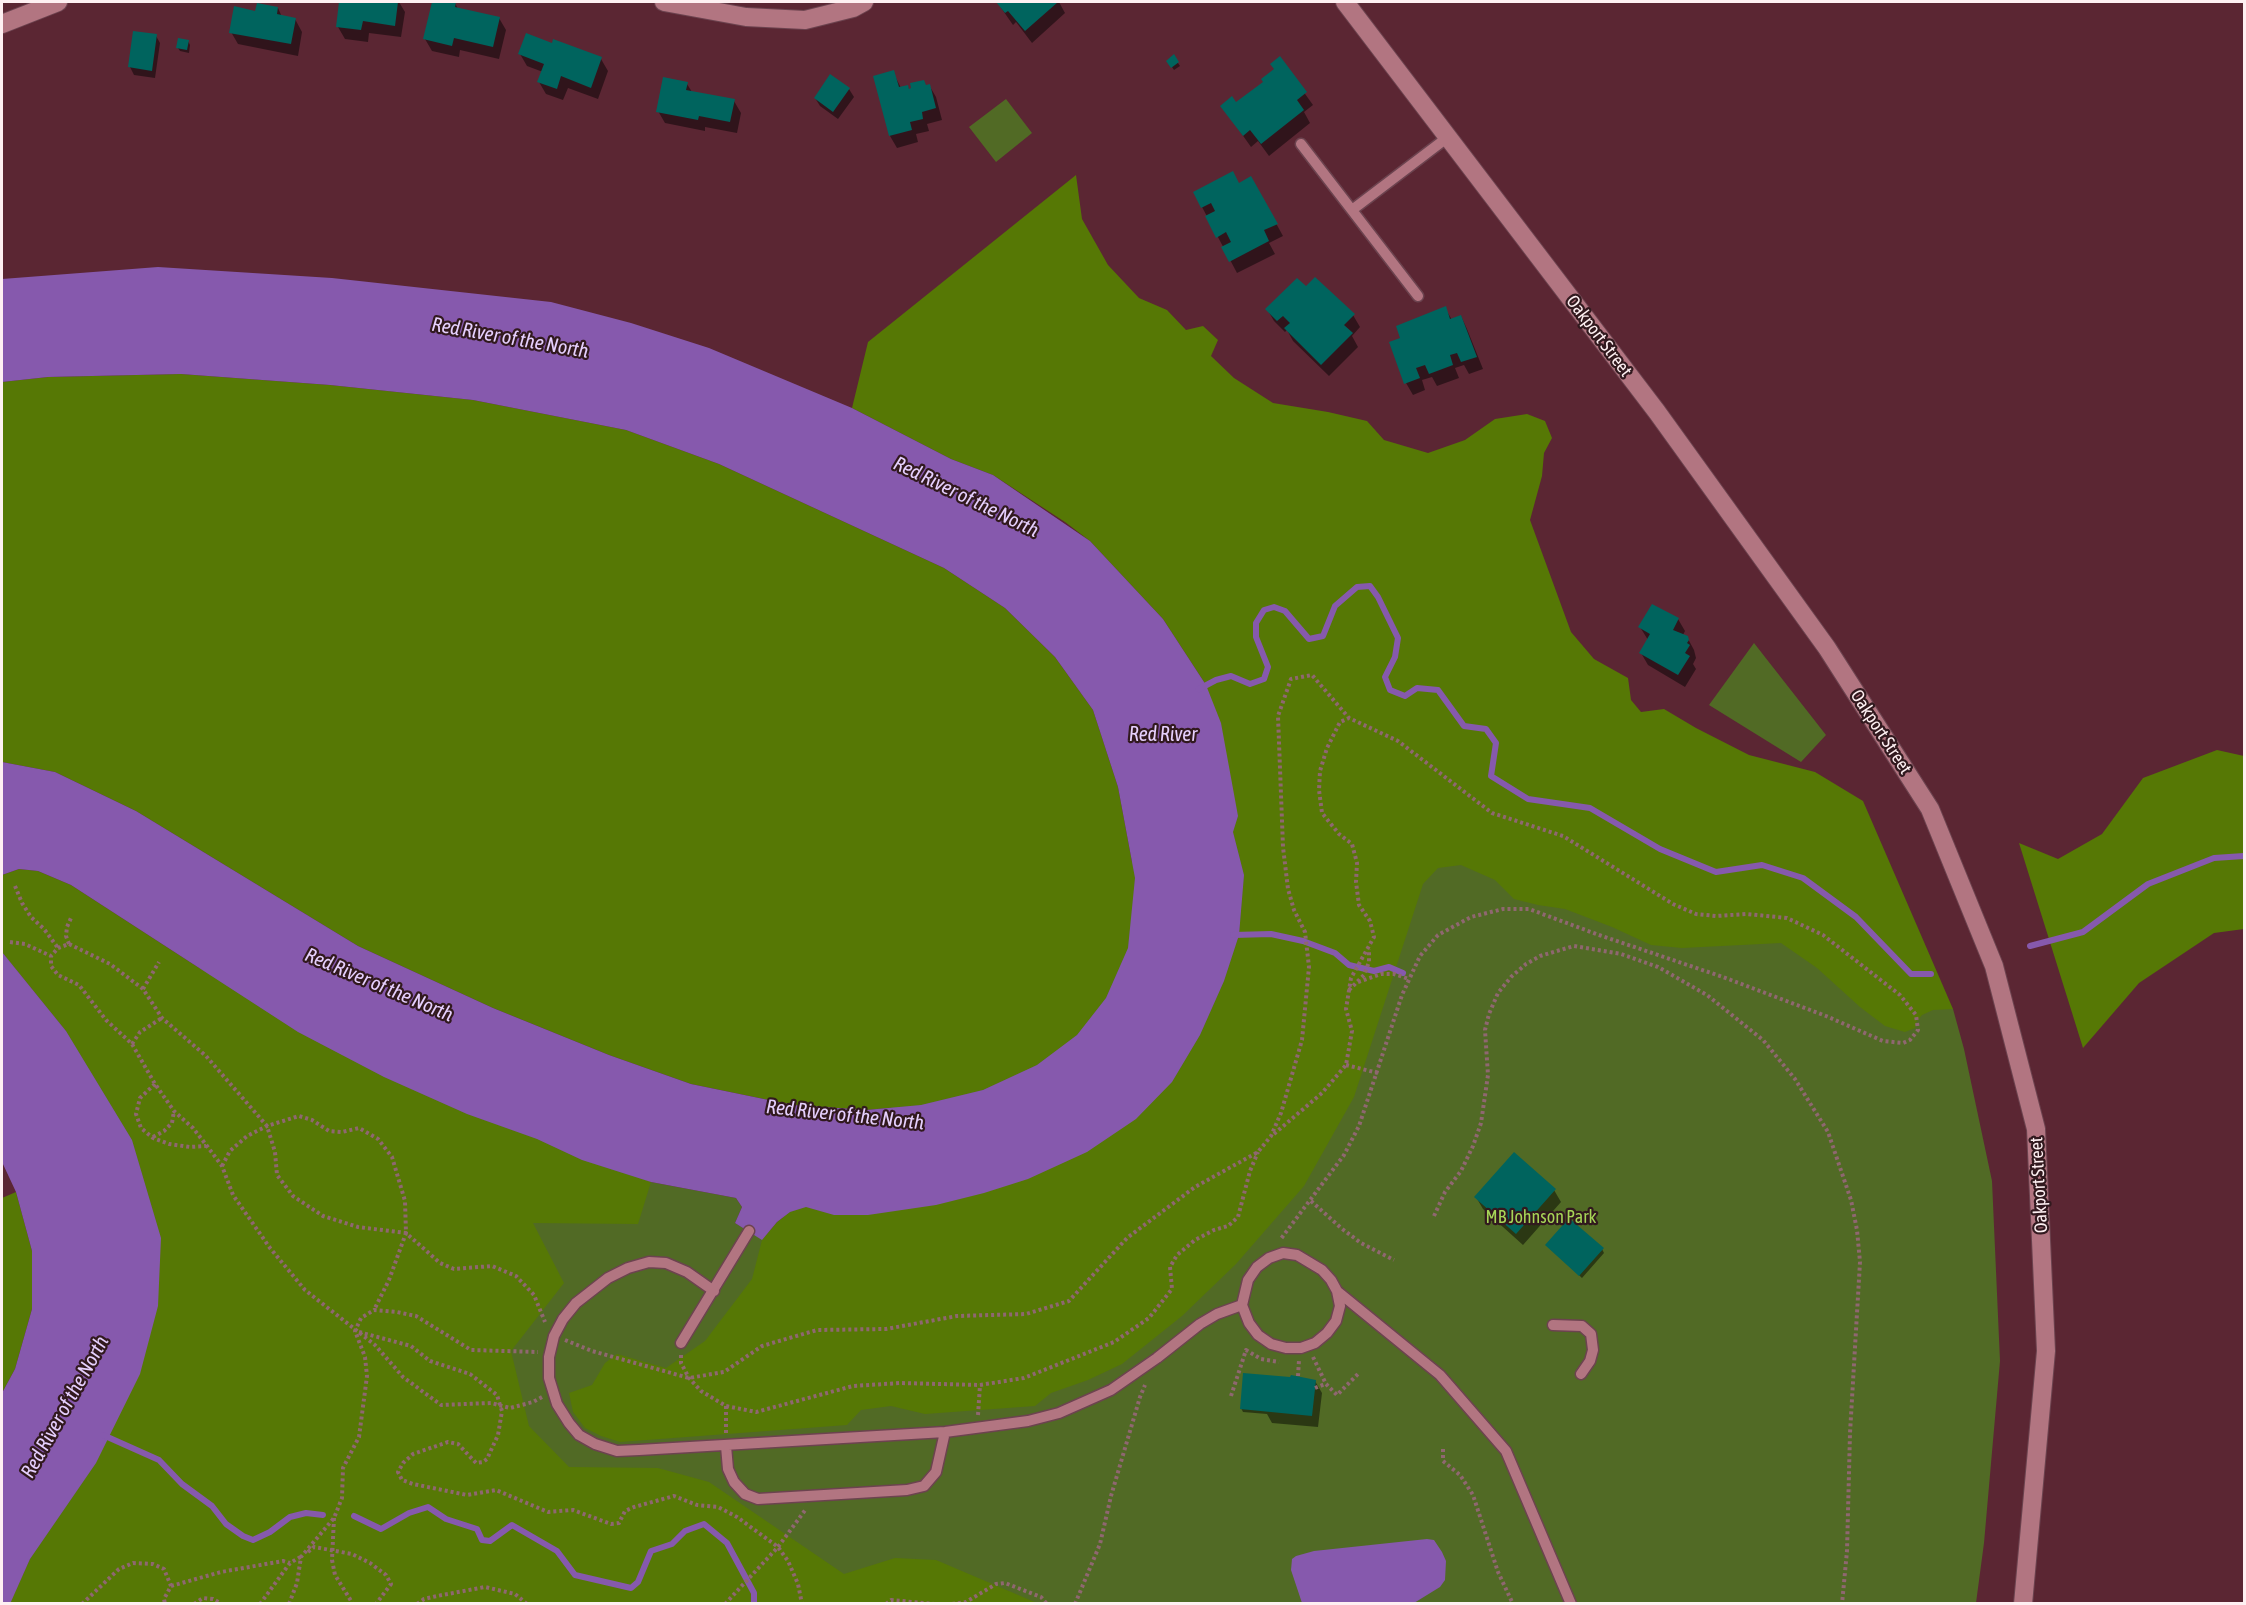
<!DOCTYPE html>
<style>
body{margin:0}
#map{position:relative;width:2246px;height:1605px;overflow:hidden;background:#5b2633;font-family:"Asap Condensed",sans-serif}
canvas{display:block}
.frame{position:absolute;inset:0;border:3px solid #fef0f2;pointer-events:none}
</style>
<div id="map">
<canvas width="2246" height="1605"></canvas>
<div class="frame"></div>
</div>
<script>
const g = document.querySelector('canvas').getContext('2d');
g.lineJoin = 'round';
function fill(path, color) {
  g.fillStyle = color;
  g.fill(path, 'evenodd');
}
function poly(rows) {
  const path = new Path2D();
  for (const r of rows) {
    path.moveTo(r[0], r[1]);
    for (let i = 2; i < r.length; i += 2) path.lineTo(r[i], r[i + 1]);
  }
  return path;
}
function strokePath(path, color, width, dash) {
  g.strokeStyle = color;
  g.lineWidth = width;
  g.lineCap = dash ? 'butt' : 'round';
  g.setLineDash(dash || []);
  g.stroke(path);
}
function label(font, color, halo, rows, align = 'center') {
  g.font = font + ' "Asap Condensed",sans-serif';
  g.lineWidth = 4.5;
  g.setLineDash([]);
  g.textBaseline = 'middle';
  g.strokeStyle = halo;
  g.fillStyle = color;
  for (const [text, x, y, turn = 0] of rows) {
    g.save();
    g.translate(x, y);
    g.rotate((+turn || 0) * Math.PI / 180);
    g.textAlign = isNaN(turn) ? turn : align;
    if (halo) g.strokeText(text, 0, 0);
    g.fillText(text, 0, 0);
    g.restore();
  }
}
const green = poly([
 [1006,99,1032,133,996,162,969,127],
 [1754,643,1826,735,1801,762,1709,705],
 [1230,762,1911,974,1953,1009,1964,1049,1992,1181,2000,1361,1984,1543,1976,1603,10,1603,30,1559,66,1031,2,952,2,875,651,1182,736,1198,742,1207,735,1223,762,1239]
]);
const forest = poly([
 [1076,175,1082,219,1108,265,1139,298,1167,310,1186,330,1203,326,1218,340,1211,356,1234,378,1273,403,1328,412,1367,421,1384,440,1428,453,1465,440,1495,419,1527,414,1545,421,1552,438,1544,453,1542,476,1530,520,1571,632,1594,659,1628,678,1631,700,1641,712,1664,709,1696,728,1749,755,1815,772,1863,801,1953,1009,1933,1010,1922,1015,1916,1022,1915,1028,1905,1032,1885,1026,1860,1007,1817,968,1781,943,1682,948,1651,945,1612,927,1565,909,1538,905,1514,899,1495,880,1461,865,1438,868,1423,884,1354,1097,1304,1186,1236,1264,1182,1316,1122,1364,1088,1380,1051,1393,1035,1406,925,1414,891,1406,861,1410,847,1425,620,1442,601,1436,585,1428,573,1412,569,1393,592,1385,605,1363,617,1354,666,1368,705,1341,752,1279,762,1240,777,1222,790,1212,806,1207,834,1215,1172,1082,1200,1035,1224,981,1239,935,1244,875,1233,832,1238,816,1206,685,1163,619,1090,541,1065,522,993,475,951,459,852,408,868,342],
 [181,374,330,385,473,400,626,430,719,464,944,568,1005,608,1055,657,1093,710,1118,787,1135,878,1128,948,1106,998,1077,1035,1037,1065,983,1090,921,1105,866,1110,793,1105,691,1084,609,1055,493,1008,358,946,136,811,55,772,2,762,2,382,48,377],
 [2217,750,2244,756,2244,929,2214,933,2139,983,2083,1048,2019,843,2058,859,2102,834,2143,778],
 [19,869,38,871,71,885,298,1032,384,1077,467,1114,537,1139,582,1160,651,1182,638,1224,533,1223,564,1283,511,1351,529,1426,569,1467,658,1468,709,1482,844,1574,895,1558,936,1560,1037,1603,10,1603,30,1559,96,1463,161,1238,132,1140,66,1031,2,952,2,875],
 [16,1192,32,1251,32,1309,15,1369,2,1393,2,1198]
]);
const water = poly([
 [158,267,332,278,551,302,631,323,709,348,852,408,951,459,993,475,1090,541,1163,619,1206,685,1221,723,1238,816,1233,832,1244,875,1239,935,1224,981,1200,1035,1172,1082,1136,1119,1087,1152,1028,1179,984,1193,936,1205,868,1215,834,1215,806,1207,790,1212,777,1222,762,1240,735,1223,742,1207,736,1198,651,1182,582,1160,537,1139,467,1114,384,1077,298,1032,71,885,38,871,19,869,2,875,2,762,55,772,136,811,358,946,493,1008,609,1055,691,1084,793,1105,866,1110,921,1105,983,1090,1037,1065,1077,1035,1106,998,1128,948,1135,878,1118,787,1093,710,1055,657,1005,608,944,568,719,464,626,430,473,400,330,385,181,374,48,377,2,382,2,279],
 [2,952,66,1031,132,1140,161,1238,158,1306,140,1374,96,1463,30,1559,10,1604,2,1603,2,1393,15,1369,32,1309,32,1251,16,1192,2,1162],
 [1427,1539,1434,1540,1442,1552,1446,1561,1445,1580,1440,1587,1414,1603,1302,1603,1291,1570,1292,1559,1296,1556,1314,1551]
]);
const shadow = poly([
 [341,2,399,2,405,12,401,37,369,33,368,42,345,39,338,27],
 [433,2,455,3,458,9,499,18,506,30,499,59,460,50,459,57,432,51,425,39],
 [997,2,1059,2,1065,13,1032,43,1016,22,1013,25],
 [278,8,282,17,295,19,302,32,298,56,238,44,231,32,256,12],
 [156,36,160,43,155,78,134,75,130,67],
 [188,41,190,45,189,53,180,51,178,48],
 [553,45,601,59,608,71,598,99,568,88,563,100,546,94,539,82,543,72,527,66,520,54],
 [1174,57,1180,66,1174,70,1168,61],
 [1280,59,1313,105,1304,112,1310,123,1269,156,1258,141,1251,147,1222,106,1236,104,1265,82,1276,70],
 [893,72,901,88,908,87,910,91,929,85,936,97,942,120,927,124,929,131,916,134,918,142,897,148,890,136,875,77],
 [831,76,849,89,854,97,838,119,820,106,815,98],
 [687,84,692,92,734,101,741,113,737,133,705,127,705,131,665,123,658,111],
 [1251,178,1283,236,1269,243,1275,254,1237,273,1202,207],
 [1306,288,1353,315,1360,327,1352,336,1358,347,1329,376,1293,341,1287,330,1285,332,1274,321,1267,309],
 [1445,308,1452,320,1461,316,1467,329,1483,369,1469,374,1464,365,1455,368,1459,378,1437,386,1432,377,1422,380,1425,390,1413,395,1406,383,1402,339],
 [1678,619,1685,631,1683,635,1687,637,1694,650,1696,658,1693,664,1696,669,1685,687,1648,665,1641,653,1648,640,1640,627],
 [1554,1190,1561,1202,1523,1245,1483,1209,1476,1197],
 [1547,1245,1602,1249,1604,1253,1582,1278],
 [1315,1381,1322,1393,1318,1427,1272,1423,1267,1414,1243,1412,1241,1408]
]);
const stream = poly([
 [1199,689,1216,680,1231,676,1250,684,1264,679,1268,667,1256,637,1256,623,1264,610,1274,607,1285,611,1309,639,1323,636,1335,606,1357,587,1370,586,1378,597,1398,638,1395,657,1385,677,1390,690,1405,696,1417,688,1438,690,1464,726,1486,729,1496,743,1491,776,1528,799,1590,808,1660,849,1716,872,1762,865,1803,878,1856,917,1911,974,1931,974],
 [1233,935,1271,934,1303,941,1335,953,1349,965,1374,971,1389,967,1403,973],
 [2030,946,2083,932,2148,884,2214,858,2244,856],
 [103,1435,159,1460,182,1484,212,1506,226,1524,243,1536,253,1540,270,1532,290,1517,306,1513,323,1515],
 [354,1516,381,1529,409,1513,428,1507,446,1519,477,1529,482,1540,490,1541,512,1525,557,1551,575,1575,631,1588,638,1582,651,1551,672,1544,685,1531,704,1524,727,1543,754,1593,754,1604]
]);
const building = poly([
 [339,2,398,2,395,26,363,21,361,30,336,27],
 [432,2,456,2,455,7,500,17,493,47,454,38,452,46,423,39],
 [996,2,1058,2,1025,31,1008,11,1005,13],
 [257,3,278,7,277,14,296,18,291,44,229,33,234,6,255,11],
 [133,31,157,34,152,71,128,67],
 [526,33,552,43,553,39,602,57,591,88,561,76,557,89,537,82,544,64,518,54],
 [178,38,189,40,187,50,176,48],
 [1174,54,1179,62,1171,68,1166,61],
 [1280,56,1307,92,1297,100,1304,110,1261,144,1250,130,1243,136,1220,106,1232,96,1236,102,1263,82,1261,79,1274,69,1270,64],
 [894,70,899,87,908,85,909,89,911,88,910,83,924,80,926,85,930,84,936,108,922,112,923,119,910,122,912,130,889,136,873,76],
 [830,74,850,88,833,112,814,98],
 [663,77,688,82,686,90,735,99,730,122,699,116,698,120,656,112],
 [1233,171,1239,183,1251,176,1278,224,1264,230,1269,241,1229,262,1221,247,1231,242,1226,232,1216,238,1205,216,1215,211,1211,203,1201,208,1193,192],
 [1315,277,1355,314,1344,325,1353,333,1321,365,1284,328,1290,323,1283,316,1277,321,1265,309,1297,278,1306,286],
 [1446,306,1450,319,1461,315,1477,357,1461,362,1457,353,1450,355,1453,365,1429,374,1425,365,1416,368,1420,378,1404,384,1389,342,1400,338,1396,326],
 [1652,604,1679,618,1673,630,1688,636,1689,640,1687,643,1690,645,1685,653,1690,656,1678,675,1639,653,1650,634,1638,627],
 [1514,1152,1556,1189,1516,1234,1474,1197],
 [1569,1218,1604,1248,1579,1276,1545,1245],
 [1243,1373,1290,1377,1291,1375,1316,1380,1312,1416,1240,1409]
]);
const path = poly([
 [15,886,22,903,31,917,44,929,58,948],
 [10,942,25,944,51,956],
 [69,944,66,936,67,927,71,918],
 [1358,982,1381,974,1394,974,1409,979],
 [143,989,159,962],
 [1349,990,1364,975,1369,962,1369,949],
 [132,1044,140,1032,162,1018],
 [1346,1065,1378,1073],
 [155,1084,140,1098,136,1114,141,1128,153,1138,169,1144,190,1147,206,1146],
 [1274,1134,1322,1093,1346,1065,1352,1031,1346,1009,1351,978,1374,937,1370,921,1359,905,1356,882,1357,863,1352,844,1339,834,1322,813,1319,790,1320,771,1327,748,1340,722,1349,718],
 [153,1137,164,1131,172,1123,174,1111],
 [222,1166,230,1151,247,1136,267,1126,299,1116,312,1120,329,1131,342,1132,359,1128,378,1139,392,1157,405,1201,406,1233,389,1280,374,1310],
 [1311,1201,1341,1228,1361,1243,1394,1260],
 [1434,1216,1445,1192,1461,1171,1473,1146,1481,1123,1488,1075,1485,1030,1489,1014,1498,993,1511,977,1526,964,1540,956,1574,946,1621,954,1658,967,1707,995,1763,1040,1795,1079,1828,1132,1851,1200,1857,1230,1860,1262,1850,1433,1847,1551,1842,1604],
 [359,1332,411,1346,430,1361,470,1374,497,1395,500,1405,502,1411,498,1435,487,1459,483,1462,476,1463,458,1444,448,1442,413,1454,403,1463,398,1472,402,1480,413,1484,467,1495,496,1490,548,1512,573,1510,611,1524,619,1523,625,1511,634,1507,674,1496,697,1505,718,1507,737,1517,778,1547,788,1561,798,1584,802,1604],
 [565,1340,592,1351,689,1378,724,1372,762,1346,817,1330,886,1329,957,1316,1026,1314,1069,1301,1127,1238,1195,1187,1258,1152,1271,1136,1281,1113,1302,1040,1309,967,1305,932,1294,910,1288,889,1283,847,1278,716,1291,679,1312,675,1349,718,1398,741,1492,813,1563,836,1673,904,1696,914,1716,916,1747,914,1787,918,1823,935,1900,995,1916,1015,1918,1030,1910,1040,1903,1043,1883,1041,1826,1016,1723,977,1599,935,1529,909,1503,909,1471,917,1438,935,1420,956,1402,995,1359,1126,1344,1155,1280,1240],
 [681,1355,681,1363,689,1378,701,1391,726,1406,756,1412,853,1386,900,1383,980,1385,1024,1378,1114,1342,1149,1318,1172,1289,1170,1267,1177,1255,1195,1240,1214,1230,1228,1226,1238,1217,1250,1171,1258,1152],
 [1313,1357,1326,1384,1337,1395,1359,1373],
 [1298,1376,1299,1360],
 [1315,1388,1325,1384],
 [1231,1396,1246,1350,1261,1359,1279,1362],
 [542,1397,533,1402,510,1408,491,1403,441,1405,403,1377,375,1345,305,1290,270,1248,233,1195,222,1166,207,1146,193,1128,174,1111,155,1084,132,1044,106,1020,79,985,58,975,51,966,51,956,58,948,69,944,110,964,143,989,162,1018,206,1056,267,1126,275,1152,277,1175,293,1196,323,1216,358,1227,406,1233,440,1263,454,1269,492,1266,516,1276,534,1295,545,1322],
 [726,1406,726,1433],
 [978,1415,980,1385],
 [1443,1449,1443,1461,1460,1475,1473,1495,1498,1572,1513,1604],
 [334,1518,332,1560,335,1575,353,1604],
 [308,1552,314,1547,352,1554,370,1563,386,1575,391,1584,376,1604],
 [171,1586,221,1572,283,1561,290,1563],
 [82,1604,119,1569,133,1563,153,1564,164,1569,171,1586,164,1599,165,1604],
 [194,1604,203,1598,213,1599,222,1604],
 [260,1604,290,1563,302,1556],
 [289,1604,297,1583,301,1557,334,1518,342,1498,343,1468,359,1437,367,1376,365,1357,355,1331,361,1318,374,1310,397,1312,416,1316,471,1350,538,1352],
 [417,1604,424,1599,437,1596,485,1587,515,1594,527,1604],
 [620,1604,621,1604],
 [725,1604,778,1547,806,1509],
 [886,1604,891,1600,934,1604],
 [952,1604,966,1602,996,1584,1005,1583,1041,1597,1047,1604],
 [1075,1604,1100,1544,1111,1496,1140,1397,1145,1385]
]);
const service = poly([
 [1301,144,1418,296],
 [1352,210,1448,137],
 [1283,1253,1297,1255,1322,1270,1331,1280,1337,1291,1340,1306,1336,1321,1327,1333,1315,1343,1301,1348,1286,1348,1271,1344,1258,1335,1249,1323,1242,1305,1248,1280,1257,1267,1269,1258,1283,1253],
 [714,1291,687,1272,666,1263,649,1262,628,1268,608,1278,576,1303,563,1319,554,1336,549,1357,549,1378,557,1404,569,1423,579,1435,595,1444,617,1451,639,1450,945,1432,1028,1421,1059,1413,1111,1390,1157,1358,1200,1324,1217,1314,1242,1305],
 [1337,1291,1440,1375,1506,1451,1571,1604],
 [1553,1325,1582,1326,1591,1334,1593,1350,1590,1361,1581,1374],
 [681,1343,749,1231],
 [726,1446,728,1469,734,1482,745,1494,758,1499,907,1490,924,1486,936,1472,945,1432]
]);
const minor = poly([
 [664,2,746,17,805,20,853,8,864,2],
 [2,24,58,2]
]);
const tertiary = poly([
 [1345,2,1657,412,1827,648,1930,809,1994,966,2036,1129,2046,1351,2023,1604]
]);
const streetNames = [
 ["Oakport Street",1599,336,53],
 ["Oakport Street",1881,732,57],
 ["Oakport Street",2039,1185,-93]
];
const parkNames = [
 ["MB Johnson Park",1541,1217]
];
const waterNames = [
 ["Red River of the North",510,338,10],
 ["Red River of the North",966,497,26],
 ["Red River",1163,735],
 ["Red River of the North",379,985,23],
 ["Red River of the North",845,1115,6],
 ["Red River of the North",65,1407,-61]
];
fill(green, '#516a25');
fill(forest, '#567805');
fill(water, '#8659ad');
fill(shadow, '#0007');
strokePath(stream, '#8659ad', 6);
fill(building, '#00645e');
strokePath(service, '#6c434f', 13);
strokePath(minor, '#6c434f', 20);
strokePath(tertiary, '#6c434f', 20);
strokePath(path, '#8f6770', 4, [3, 3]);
strokePath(service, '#b27581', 10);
strokePath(minor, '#b27581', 18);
strokePath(tertiary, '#b27581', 18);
label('18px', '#fef0f2', '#31191e', streetNames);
label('18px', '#a7d657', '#31191e', parkNames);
label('italic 20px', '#e6d0fe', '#31191e', waterNames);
</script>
